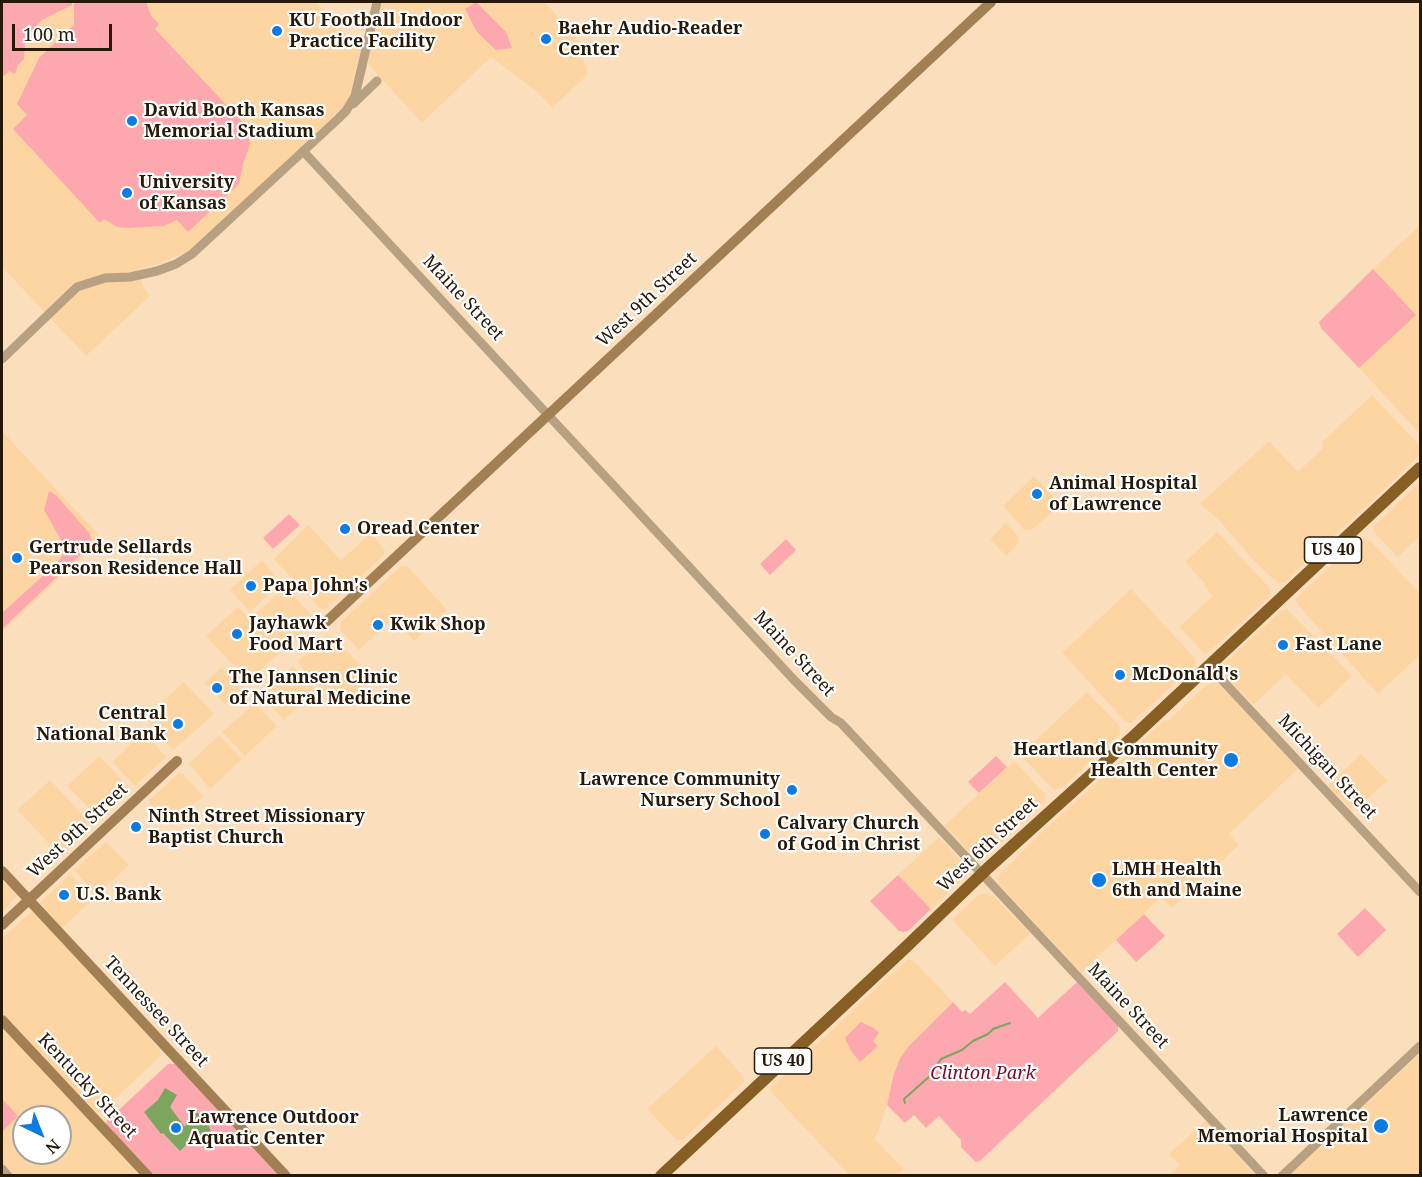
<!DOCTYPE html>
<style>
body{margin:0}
#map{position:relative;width:1422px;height:1177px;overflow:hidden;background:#fbdfbc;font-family:"Noto Serif",serif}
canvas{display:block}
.frame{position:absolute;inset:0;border:3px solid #261908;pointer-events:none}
.north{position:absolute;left:12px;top:1105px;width:60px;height:60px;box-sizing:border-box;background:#fff;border:2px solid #a8a39c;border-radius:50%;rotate:137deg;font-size:16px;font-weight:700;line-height:24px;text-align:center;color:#261908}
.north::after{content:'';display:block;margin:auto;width:21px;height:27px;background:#097be2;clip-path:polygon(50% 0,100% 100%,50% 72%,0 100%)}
.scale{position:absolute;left:12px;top:24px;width:100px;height:27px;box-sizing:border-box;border:3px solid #261908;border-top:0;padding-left:8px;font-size:18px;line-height:21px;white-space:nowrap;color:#261908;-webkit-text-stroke:4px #fff;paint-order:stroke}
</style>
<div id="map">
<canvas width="1422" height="1177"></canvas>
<div class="frame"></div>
<div class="north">N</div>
<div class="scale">100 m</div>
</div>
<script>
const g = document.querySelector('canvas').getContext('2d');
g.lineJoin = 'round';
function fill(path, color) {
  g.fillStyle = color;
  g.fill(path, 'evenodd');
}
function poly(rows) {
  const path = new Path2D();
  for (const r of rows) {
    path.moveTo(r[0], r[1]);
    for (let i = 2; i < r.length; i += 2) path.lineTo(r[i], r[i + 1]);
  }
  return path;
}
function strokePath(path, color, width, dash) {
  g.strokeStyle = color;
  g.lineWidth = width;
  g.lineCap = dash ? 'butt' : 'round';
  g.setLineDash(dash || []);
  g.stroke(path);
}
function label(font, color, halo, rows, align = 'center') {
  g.font = font + ' "Noto Serif",serif';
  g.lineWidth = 4.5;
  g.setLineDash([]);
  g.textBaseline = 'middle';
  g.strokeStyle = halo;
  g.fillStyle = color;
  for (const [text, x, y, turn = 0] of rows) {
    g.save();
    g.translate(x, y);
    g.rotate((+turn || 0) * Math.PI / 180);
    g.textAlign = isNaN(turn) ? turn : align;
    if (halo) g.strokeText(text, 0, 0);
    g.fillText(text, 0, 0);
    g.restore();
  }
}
const built = poly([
 [2,2,316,2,361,50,351,96,343,108,191,250,158,264,139,269,143,286,150,296,86,356,2,267],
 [381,2,544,2,576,35,588,74,552,108,537,92,491,57,422,123,369,65,368,61],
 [1420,225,1420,434,1359,368,1415,315,1373,269],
 [1372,395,1418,444,1420,447,1420,455,1285,582,1278,583,1257,564,1220,521,1200,504,1269,441,1298,472,1323,448,1322,442],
 [2,431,97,533,99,538,98,542,2,632],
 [1034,476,1061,505,1030,531,1024,529,1003,506],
 [1420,482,1420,536,1398,557,1374,532,1373,527],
 [1006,523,1017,535,1019,540,1017,545,1006,556,990,539],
 [308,525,341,560,371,533,385,550,384,555,324,610,319,607,274,559],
 [1217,532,1269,587,1271,593,1269,597,1210,651,1206,653,1202,651,1179,627,1213,596,1204,586,1205,584,1185,562],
 [1364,538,1370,541,1420,593,1420,655,1378,694,1298,605,1296,600,1298,596,1359,540],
 [262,560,281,583,250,612,230,590],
 [402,565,408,567,447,610,414,641,393,619,359,650,341,631,340,623],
 [285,587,311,614,313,622,251,679,247,680,206,636,238,607,250,619],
 [1131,589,1194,657,1196,662,1195,665,1131,723,1125,721,1062,653],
 [1287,609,1352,676,1318,708,1286,674,1253,705,1223,673,1224,664,1282,610],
 [326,636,331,636,336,639,373,679,341,709,297,662],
 [293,666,316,690,284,720,262,695],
 [222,667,240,688,225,704,205,683],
 [184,682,214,714,173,750,145,718],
 [1213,682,1220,684,1299,768,1229,834,1239,845,1172,908,1161,897,1081,973,999,884,997,877,1039,835,1164,721,1169,720,1204,687],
 [1087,692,1119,725,1120,734,1063,787,1054,790,1020,755],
 [255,703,277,726,245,756,222,732],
 [144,732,166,757,135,786,112,762],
 [219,735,242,759,210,789,189,764],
 [1361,754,1387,781,1359,806,1350,808,1328,786],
 [99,756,131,790,100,819,67,786],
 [1014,761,1045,794,1045,802,984,859,978,861,944,826],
 [179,773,183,774,203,796,171,826,148,801],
 [50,780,92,825,61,856,17,810],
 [939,837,964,864,968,872,965,877,931,909,898,875],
 [106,842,129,865,97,895,74,870],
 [70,874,93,899,62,928,40,903],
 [2,878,17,896,2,912],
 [985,893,993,896,1031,933,995,966,952,920,977,896],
 [32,911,161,1050,159,1058,98,1114,2,1013,2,938],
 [908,959,914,961,953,1002,909,1046,893,1077,887,1105,875,1139,903,1169,897,1175,849,1175,772,1093,770,1088],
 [2,1020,148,1175,2,1175],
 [24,1117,60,1117,60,1153,24,1153],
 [716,1046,743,1076,744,1082,683,1140,677,1140,647,1109],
 [1420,1053,1420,1175,1289,1175,1322,1145],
 [1206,1120,1256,1175,1169,1175,1180,1165,1169,1154]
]);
const green = poly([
 [2,2,72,2,72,5,42,20,31,32,25,43,24,59,18,65,15,74,9,71,4,76,2,74],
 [74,2,146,2,151,16,159,24,155,29,247,127,250,145,243,164,239,184,188,232,177,220,164,226,128,228,117,227,104,219,100,223,13,129,27,115,17,104,39,58,74,25],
 [476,2,506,32,512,48,496,50,477,32,465,9],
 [1373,269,1416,315,1359,368,1321,328,1319,322],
 [49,491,56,495,90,534,92,544,2,629,2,613,58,562,66,549,44,510],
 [289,514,300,525,273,549,263,538],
 [786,539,796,550,770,575,760,564],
 [996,756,1007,767,979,793,968,782],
 [898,875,931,909,908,931,903,932,899,931,870,901],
 [1365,908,1386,930,1358,957,1337,934],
 [1144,914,1165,936,1136,962,1116,940],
 [1005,982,1038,1018,1077,982,1118,1025,1118,1031,980,1161,976,1162,961,1147,961,1140,939,1116,926,1128,914,1115,905,1123,887,1105,893,1077,900,1058,909,1046,953,1002,962,1012,965,1010,970,1014],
 [861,1022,874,1028,879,1033,873,1041,878,1046,860,1062,851,1051,845,1038],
 [168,1064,175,1064,279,1175,154,1175,107,1126,106,1122],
 [2,1099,18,1116,2,1132]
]);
const water = poly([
 [165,1088,177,1095,170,1107,185,1127,191,1109,194,1110,208,1121,212,1138,193,1138,180,1151,163,1133,161,1134,144,1112,158,1100]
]);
const stream = poly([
 [905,1103,904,1099,930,1076,941,1059,962,1050,973,1041,988,1034,993,1029,1010,1023]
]);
const tertiary = poly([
 [353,104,377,81],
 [303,151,795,681,831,717,841,723,1264,1176],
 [2,359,77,287,105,278,130,277,157,271,176,264,192,254,338,119,346,111,355,96,377,2],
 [1209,666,1420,892],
 [2,1169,8,1176],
 [1282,1176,1420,1046]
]);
const secondary = poly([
 [326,622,991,2],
 [2,871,286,1176],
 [2,925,177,761],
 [2,1020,148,1176]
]);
const trunk = poly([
 [661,1176,906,947,988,868,1134,736,1420,468]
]);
const markers = [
 [277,31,6,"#097be2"],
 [546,39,6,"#097be2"],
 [132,121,6,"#097be2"],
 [127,193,6,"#097be2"],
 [1037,494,6,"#097be2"],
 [345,529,6,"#097be2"],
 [17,558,6,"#097be2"],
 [251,586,6,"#097be2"],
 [378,625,6,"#097be2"],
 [237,634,6,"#097be2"],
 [1283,645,6,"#097be2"],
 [1120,675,6,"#097be2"],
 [217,688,6,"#097be2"],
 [178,724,6,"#097be2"],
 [1231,760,8,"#097be2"],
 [792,790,6,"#097be2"],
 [136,827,6,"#097be2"],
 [765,834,6,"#097be2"],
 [1099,880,8,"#097be2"],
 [64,895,6,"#097be2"],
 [1381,1126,8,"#097be2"],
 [176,1128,6,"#097be2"]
];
const shields = [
 [1333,550,57],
 [783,1061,57]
];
const shieldNames = [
 ["US 40",1333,550],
 ["US 40",783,1061]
];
const poiNames = [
 ["KU Football Indoor",289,21],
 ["Practice Facility",289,42],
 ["Baehr Audio-Reader",558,29],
 ["Center",558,50],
 ["David Booth Kansas",144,111],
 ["Memorial Stadium",144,132],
 ["University",139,183],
 ["of Kansas",139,204],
 ["Animal Hospital",1049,484],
 ["of Lawrence",1049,505],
 ["Oread Center",357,529],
 ["Gertrude Sellards",29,548],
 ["Pearson Residence Hall",29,569],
 ["Papa John's",263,586],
 ["Jayhawk",249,624],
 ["Food Mart",249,645],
 ["Kwik Shop",390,625],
 ["Fast Lane",1295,645],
 ["McDonald's",1132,675],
 ["The Jannsen Clinic",229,678],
 ["of Natural Medicine",229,699],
 ["Central",166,714,"right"],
 ["National Bank",166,735,"right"],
 ["Heartland Community",1218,750,"right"],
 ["Health Center",1218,771,"right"],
 ["Lawrence Community",780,780,"right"],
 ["Nursery School",780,801,"right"],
 ["Ninth Street Missionary",148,817],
 ["Baptist Church",148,838],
 ["Calvary Church",777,824],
 ["of God in Christ",777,845],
 ["LMH Health",1112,870],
 ["6th and Maine",1112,891],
 ["U.S. Bank",76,895],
 ["Lawrence",1368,1116,"right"],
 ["Memorial Hospital",1368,1137,"right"],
 ["Lawrence Outdoor",188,1118],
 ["Aquatic Center",188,1139]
];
const streetNames = [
 ["Maine Street",463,298,47],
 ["West 9th Street",647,300,-43],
 ["Maine Street",794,654,47],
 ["Michigan Street",1327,767,47],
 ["West 9th Street",78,831,-43],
 ["West 6th Street",988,845,-43],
 ["Maine Street",1128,1006,47],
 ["Tennessee Street",156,1012,47],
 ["Kentucky Street",87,1086,47]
];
const parkNames = [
 ["Clinton Park",983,1074]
];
fill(built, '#fdd5a2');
fill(green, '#fda8af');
fill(water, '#7ca65e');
strokePath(stream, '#7ca65e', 2);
strokePath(tertiary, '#b8a183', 9);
strokePath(secondary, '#a28053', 10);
strokePath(trunk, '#875f24', 12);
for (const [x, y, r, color] of markers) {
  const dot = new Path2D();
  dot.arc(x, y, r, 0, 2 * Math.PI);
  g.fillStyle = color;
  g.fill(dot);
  strokePath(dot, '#fff', 2);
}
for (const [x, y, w] of shields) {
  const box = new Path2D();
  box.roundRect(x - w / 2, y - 13, w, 26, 4.5);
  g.fillStyle = '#fff';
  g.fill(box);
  strokePath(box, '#261908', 1.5);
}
label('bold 16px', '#261908', null, shieldNames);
label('bold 18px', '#261908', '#fff', poiNames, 'left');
label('18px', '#261908', '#fff', streetNames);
label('italic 18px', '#780b2a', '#fff', parkNames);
</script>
